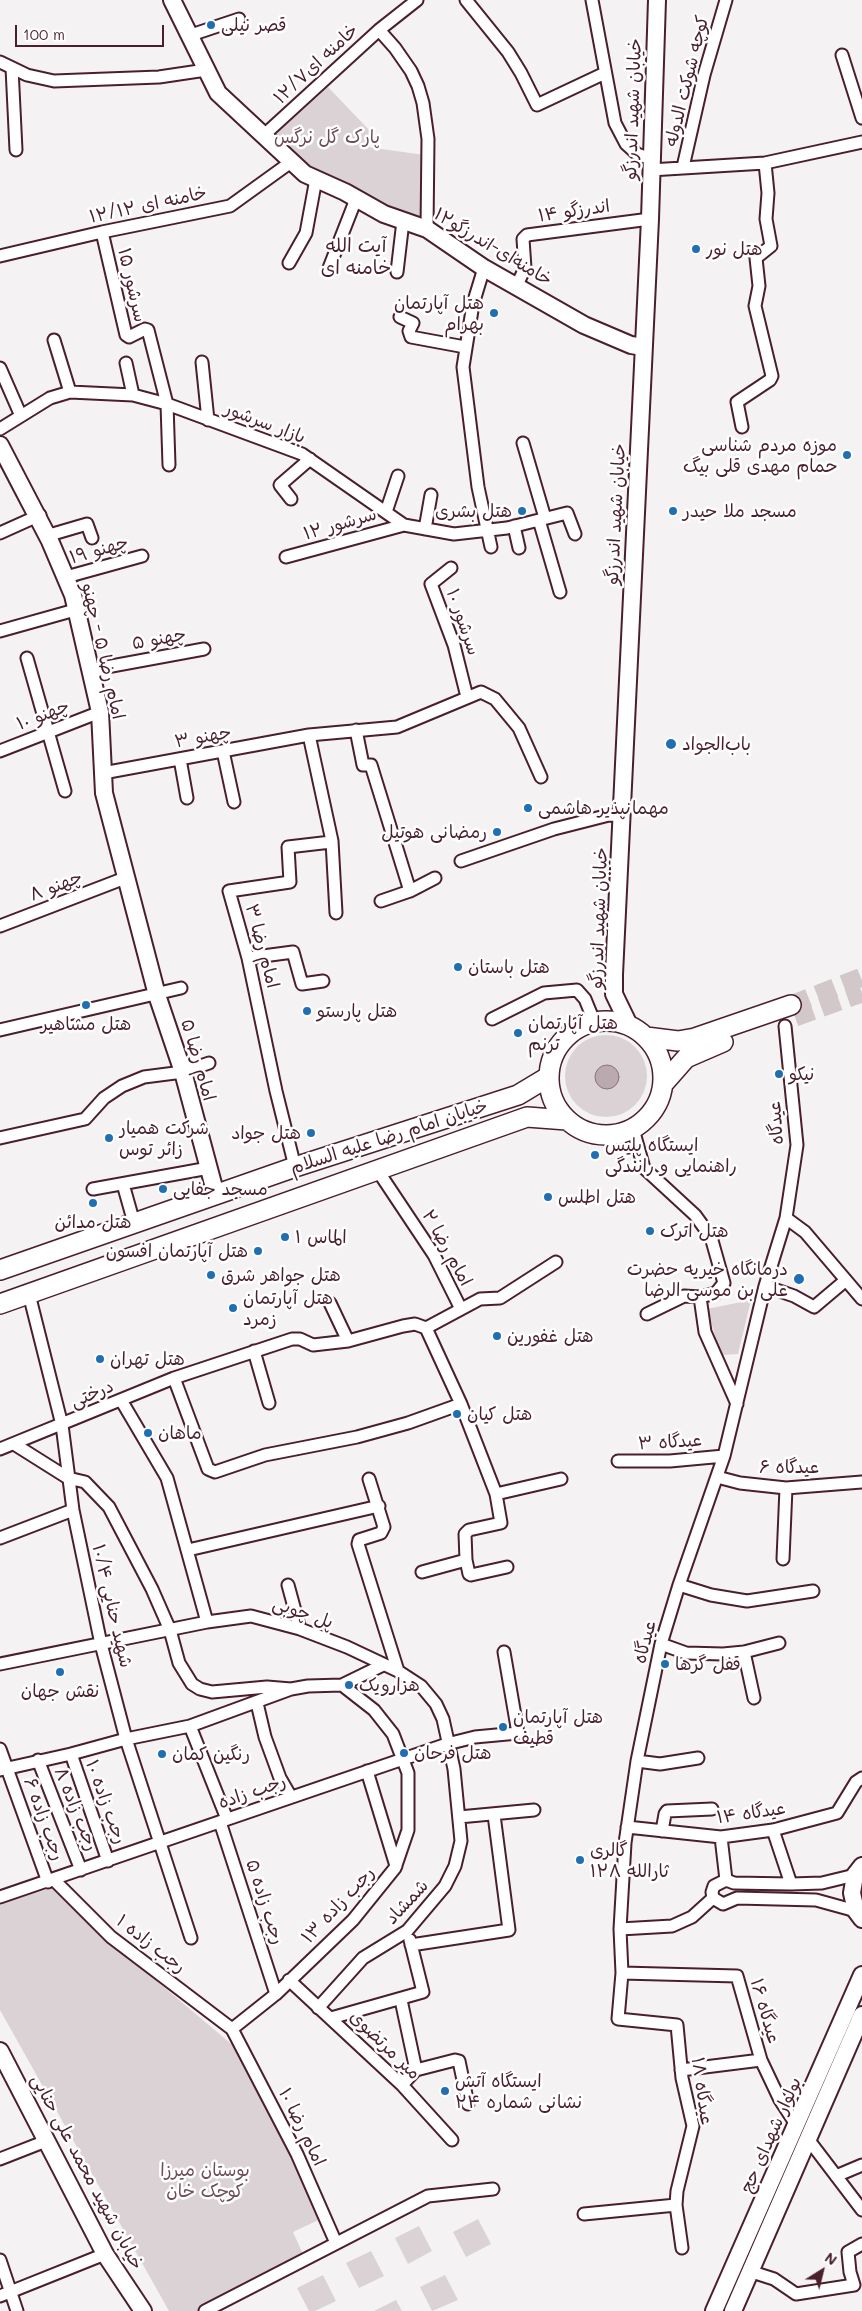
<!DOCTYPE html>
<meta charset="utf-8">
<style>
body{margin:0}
#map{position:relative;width:862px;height:2311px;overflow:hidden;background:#f4f2f2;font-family:Mali,sans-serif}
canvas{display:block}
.north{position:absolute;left:797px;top:2246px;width:50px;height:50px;-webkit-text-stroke:4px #fff;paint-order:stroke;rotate:36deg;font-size:14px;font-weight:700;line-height:20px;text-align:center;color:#4a1f2b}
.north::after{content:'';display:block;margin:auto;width:18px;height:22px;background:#4a1f2b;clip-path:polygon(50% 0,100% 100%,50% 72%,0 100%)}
.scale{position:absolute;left:15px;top:25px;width:149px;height:22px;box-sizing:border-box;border:2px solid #4a1f2b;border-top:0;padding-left:6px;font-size:15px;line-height:18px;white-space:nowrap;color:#4a1f2b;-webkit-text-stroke:4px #fff;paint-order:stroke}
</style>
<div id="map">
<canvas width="862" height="2311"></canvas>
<div class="north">N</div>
<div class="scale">100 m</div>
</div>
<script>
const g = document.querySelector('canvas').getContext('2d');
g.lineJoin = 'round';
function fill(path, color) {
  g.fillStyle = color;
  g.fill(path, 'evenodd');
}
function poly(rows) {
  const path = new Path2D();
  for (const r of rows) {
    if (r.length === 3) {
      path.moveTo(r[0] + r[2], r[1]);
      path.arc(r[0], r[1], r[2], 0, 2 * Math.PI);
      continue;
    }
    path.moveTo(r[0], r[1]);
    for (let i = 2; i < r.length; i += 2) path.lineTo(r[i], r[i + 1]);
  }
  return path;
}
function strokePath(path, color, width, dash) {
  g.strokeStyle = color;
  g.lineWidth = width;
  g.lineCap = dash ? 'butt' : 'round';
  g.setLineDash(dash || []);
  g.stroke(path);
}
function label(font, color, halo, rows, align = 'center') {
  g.font = font + ' Mali,"Playpen Sans Arabic",sans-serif';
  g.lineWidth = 5;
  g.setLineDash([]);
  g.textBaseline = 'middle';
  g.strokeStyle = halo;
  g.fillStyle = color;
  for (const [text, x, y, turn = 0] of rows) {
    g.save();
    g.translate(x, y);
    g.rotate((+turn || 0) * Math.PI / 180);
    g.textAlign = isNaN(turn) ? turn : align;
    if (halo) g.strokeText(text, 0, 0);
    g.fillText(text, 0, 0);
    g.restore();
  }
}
const green = poly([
 [328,87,372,133,368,137,368,147,424,155,424,222,386,209,309,170,273,137],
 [606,1076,41],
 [751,1300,738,1354,721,1355,707,1309],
 [55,1887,108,1940,236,2048,329,2215,293,2232,308,2265,219,2311,169,2311,0,2010,0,1903],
 [478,2219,491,2244,466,2257,453,2232],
 [419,2226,432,2251,408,2264,395,2238],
 [371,2251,384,2276,359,2288,346,2263],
 [323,2275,336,2301,315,2311,309,2311,297,2288],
 [445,2275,458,2300,432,2311,420,2287],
 [396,2300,402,2311,374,2311]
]);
const water = poly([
 [607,1077,12]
]);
const primaryTunnel = poly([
 [791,1005,862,977],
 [795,1017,862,993]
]);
const street = poly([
 [466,0,508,52,521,73,537,105,605,73],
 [592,0,615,123,626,144,637,154,651,159],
 [379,30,395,48,411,71,418,86,423,103,428,139,427,229],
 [191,35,239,19],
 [842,55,862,118],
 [0,62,27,75,54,81,159,77,206,70],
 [12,68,16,150],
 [263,136,379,30,417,0],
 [683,167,704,75,726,0],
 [650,170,765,163,862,142],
 [102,232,126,335,129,337,145,329,148,330,167,404,169,465],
 [0,256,102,232,230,206,291,162],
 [289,263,306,233,316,179],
 [329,268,356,199],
 [484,268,473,304,463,367,478,487,491,547],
 [397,272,403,221],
 [517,285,525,268,523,239,527,235,650,219],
 [400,317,413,323,409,331,411,337,465,347],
 [54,340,70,392],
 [202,362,208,420],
 [126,363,133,395],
 [0,368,21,416],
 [742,427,737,402,770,380,772,376,755,306,759,286,756,258,771,246,766,219,768,193,765,163],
 [0,429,50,398,70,392,133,395,167,404,302,454,404,525,454,534,507,528,567,513,575,534],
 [523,443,545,518],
 [291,499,280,485,310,459],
 [386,512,398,476],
 [539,520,560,592],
 [514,526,519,548],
 [425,529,431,495],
 [0,533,40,515],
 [46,536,87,524,92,538],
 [286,557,404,525],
 [451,568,431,584,454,645,467,697],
 [66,577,142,556],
 [0,631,75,610],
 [27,658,65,791],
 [90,670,204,649],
 [356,730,363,765,371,765,410,891],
 [309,735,332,841,336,913],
 [0,751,100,712],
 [223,751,234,802],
 [180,759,187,798],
 [103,773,309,735,397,727,481,692,495,699,519,728,541,777],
 [461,861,554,829,609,815,622,816],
 [381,901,410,891,435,878],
 [0,926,125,878],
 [248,958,293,952,302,984,323,981],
 [492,1019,544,993,577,990,585,999,594,1021],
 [0,1030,181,988],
 [633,1129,644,1168,695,1215,711,1237,724,1283,716,1293,700,1297],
 [0,1138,85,1119,104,1098,122,1086,144,1077,183,1072,209,1063],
 [295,1167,276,1091,248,958,229,891,290,882,288,847,331,842],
 [378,1171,434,1255,461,1309],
 [123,1184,134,1223],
 [93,1189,209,1168],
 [786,1218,805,1232,862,1299],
 [765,1286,794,1296,814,1307,846,1280],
 [29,1294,62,1425,73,1510,101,1644,126,1739,191,1938],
 [330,1303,348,1341],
 [647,1314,684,1296,700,1297,705,1332,737,1404],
 [426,1328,480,1299,500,1298,556,1262],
 [254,1351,269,1403],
 [174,1378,208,1469,215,1472,265,1455,357,1437,408,1423,461,1404],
 [121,1400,167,1478,207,1622],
 [14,1444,68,1478,85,1482,109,1507,152,1589,170,1630,179,1663,192,1684,200,1689,212,1692,267,1687,291,1689],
 [0,1449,174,1378,292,1339,300,1339,313,1345,348,1341,403,1326,415,1324,426,1328,461,1404,496,1494,501,1523,469,1530,465,1534,466,1560,422,1572],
 [618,1461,670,1461,724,1456],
 [717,1477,740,1483,786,1488,862,1482],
 [369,1479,384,1527,381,1533,359,1540,358,1544,398,1671],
 [496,1494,561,1479],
 [0,1538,73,1510],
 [188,1550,379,1506],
 [783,1559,786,1488],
 [466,1560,469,1574,471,1575,507,1567],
 [288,1585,300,1629],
 [679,1585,711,1595,747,1601,813,1591],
 [661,1644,686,1653,723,1654,744,1652,779,1643],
 [744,1652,754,1698],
 [0,1664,207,1622,251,1616,300,1629,347,1647,398,1671,421,1686,436,1704,443,1719,454,1769,461,1841,455,1866,445,1886,407,1931,363,1958,318,2008],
 [257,1703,265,1737,280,1778,291,1797],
 [190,1726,227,1819],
 [0,1749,48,1882],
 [71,1754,108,1861],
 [38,1760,81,1870],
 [637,1761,660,1764,698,1758],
 [0,1770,71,1754,126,1739,190,1726,291,1689,308,1686,342,1685,383,1665],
 [367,1771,396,1866],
 [459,1817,534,1810],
 [220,1822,276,1994],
 [627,1827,721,1837,773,1830,837,1813,856,1782,862,1778],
 [773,1830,791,1884],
 [662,1831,665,1814,667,1811,712,1809],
 [721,1837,726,1880],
 [855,1875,822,1883,791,1884,734,1883,726,1880,714,1886,712,1892,713,1898,723,1904,737,1898,816,1900,856,1911],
 [54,1880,111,1937,232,2029,297,2154,336,2243],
 [0,1897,447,1744,475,1737,518,1733,504,1652],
 [620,1929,672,1926,692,1917,713,1898],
 [411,1945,509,1930,494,1815],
 [622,1973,737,1976,761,2060,780,2100,797,2126],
 [289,1980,402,2085,452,2140],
 [401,2000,416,2070],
 [331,2018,423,1992,410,1940],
 [232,2029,276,1994,353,1920,395,1868,408,1830,408,1773,393,1734,374,1710,342,1685],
 [681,2070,761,2060],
 [402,2085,416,2070,455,2060,459,2061,468,2104],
 [808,2139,862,2210],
 [0,2159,46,2141],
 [836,2176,862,2165],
 [584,2214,676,2205],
 [682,2248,676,2205,677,2191,693,2126,682,2078,677,2025,618,2019,622,1973,620,1929,625,1843,637,1761,661,1644,679,1585,724,1456,765,1286,786,1218,797,1145,785,1026],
 [0,2260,17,2311],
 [749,2271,774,2279,796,2294,854,2285,850,2272,848,2252,862,2244],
 [0,2296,105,2254],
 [205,2311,428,2196,493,2189]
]);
const secondary = poly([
 [172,0,218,93,305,174,345,192,384,214,427,229,484,268,584,325,631,345,643,347],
 [0,445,50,541,73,595,100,712,104,793,157,995,183,1072,216,1195],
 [629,1025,614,994,614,974,650,219,657,0],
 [862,1866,855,1875,852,1893,856,1911,862,1919],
 [0,2051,105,2254,143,2311],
 [714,2311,862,1975],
 [733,2311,862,2015]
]);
const primary = poly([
 [606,1078,57],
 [646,1037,678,1041,695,1038,791,1005],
 [664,1083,686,1058,723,1042],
 [0,1270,295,1167,518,1095,548,1077],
 [0,1304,527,1117,567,1120]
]);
const markers = [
 [211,25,5,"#1f6fb2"],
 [696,249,5,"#1f6fb2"],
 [494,313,5,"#1f6fb2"],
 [847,455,5,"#1f6fb2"],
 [522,511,5,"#1f6fb2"],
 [673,511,5,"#1f6fb2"],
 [671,744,6,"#1f6fb2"],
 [528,808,5,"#1f6fb2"],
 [497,832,5,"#1f6fb2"],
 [458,967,5,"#1f6fb2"],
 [86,1005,5,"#1f6fb2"],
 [307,1011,5,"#1f6fb2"],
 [518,1033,5,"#1f6fb2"],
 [779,1074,5,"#1f6fb2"],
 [311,1133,5,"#1f6fb2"],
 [109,1138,5,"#1f6fb2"],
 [595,1155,5,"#1f6fb2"],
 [163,1189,5,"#1f6fb2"],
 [548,1197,5,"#1f6fb2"],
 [93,1203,5,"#1f6fb2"],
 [650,1231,5,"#1f6fb2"],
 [285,1237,5,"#1f6fb2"],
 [258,1251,5,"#1f6fb2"],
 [211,1275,5,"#1f6fb2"],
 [799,1279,6,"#1f6fb2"],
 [233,1308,5,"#1f6fb2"],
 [497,1336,5,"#1f6fb2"],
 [100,1359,5,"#1f6fb2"],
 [457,1414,5,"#1f6fb2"],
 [148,1433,5,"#1f6fb2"],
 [665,1664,5,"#1f6fb2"],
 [60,1672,5,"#1f6fb2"],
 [349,1685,5,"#1f6fb2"],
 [503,1727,5,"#1f6fb2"],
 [404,1753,5,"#1f6fb2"],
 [162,1754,5,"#1f6fb2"],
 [580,1860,5,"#1f6fb2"],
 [445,2091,5,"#1f6fb2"]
];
const poiNames = [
 ["قصر نیلی",221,25],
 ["هتل نور",706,249],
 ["هتل آپارتمان",484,303,"right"],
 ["بهرام",484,324,"right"],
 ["موزه مردم شناسی",837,445,"right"],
 ["حمام مهدی قلی بیگ",837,466,"right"],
 ["هتل بشری",512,511,"right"],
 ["مسجد ملا حیدر",683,511],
 ["باب‌الجواد",682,744],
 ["مهمانپذیر هاشمی",538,808],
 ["رمضانی هوتیل",487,832,"right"],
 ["هتل باستان",468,967],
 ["هتل پارستو",317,1011],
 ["هتل آپارتمان",528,1023],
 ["ترنم",528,1044],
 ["هتل مشاهیر",86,1024,"center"],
 ["نیکو",789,1074],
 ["شرکت همیار",119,1128],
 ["زائر توس",119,1149],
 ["هتل جواد",301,1133,"right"],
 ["ایستگاه پلیس",605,1145],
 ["راهنمایی و رانندگی",605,1166],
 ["مسجد جفایی",173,1189],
 ["هتل اطلس",558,1197],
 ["هتل مدائن",93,1222,"center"],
 ["هتل اترک",660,1231],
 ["الماس ۱",295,1237],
 ["هتل آپارتمان افسون",248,1251,"right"],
 ["درمانگاه خیریه حضرت",788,1269,"right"],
 ["علی بن موسی الرضا",788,1290,"right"],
 ["هتل جواهر شرق",221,1275],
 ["هتل آپارتمان",243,1298],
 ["زمرد",243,1319],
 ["هتل غفورین",507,1336],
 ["هتل تهران",110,1359],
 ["هتل کیان",467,1414],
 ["ماهان",158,1433],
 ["قفل گرها",675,1664],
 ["هزارویک",359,1685],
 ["نقش جهان",60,1691,"center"],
 ["هتل آپارتمان",513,1717],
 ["قطیف",513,1738],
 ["هتل فرحان",414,1753],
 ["رنگین کمان",172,1754],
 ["گالری",590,1850],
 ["ثارالله ۱۲۸",590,1871],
 ["ایستگاه آتش",455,2081],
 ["نشانی شماره ۲۴",455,2102]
];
const streetNames = [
 ["خامنه ای۱۲/۷",316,64,-43],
 ["کوچه شوکت الدوله",687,81,-76],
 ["خیابان شهید اندرزگو",633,109,-88],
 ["خامنه ای ۱۲/۱۲",148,205,-12],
 ["اندرزگو ۱۴",574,211,-8],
 ["خامنه‌ای-اندرزگو۱۲",493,247,31],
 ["سرشور ۱۵",132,285,77],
 ["بازار سرشور",265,423,21],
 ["خیابان شهید اندرزگو",616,514,-87],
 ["سرشور ۱۲",340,524,-16],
 ["چهنو ۱۹",99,550,-16],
 ["سرشور ۱۰",463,622,71],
 ["چهنو ۵",159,639,-10],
 ["امام رضا ۵ - چهنو",103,651,77],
 ["چهنو ۱۰",43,715,-21],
 ["چهنو ۳",203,737,-10],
 ["چهنو ۸",56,886,-21],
 ["خیابان شهید اندرزگو",599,918,-88],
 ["امام رضا ۳",262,946,75],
 ["امام رضا ۵",198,1060,74],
 ["عیدگاه",776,1123,-94],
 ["خیابان امام رضا علیه السلام",389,1137,-18],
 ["امام رضا ۲",447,1248,61],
 ["درختی",92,1394,-23],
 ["عیدگاه ۳",670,1442,-3],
 ["عیدگاه ۶",789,1467],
 ["شهید حنایی ۱۰/۴",112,1606,77],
 ["پل چوبی",303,1613,19],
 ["عیدگاه",645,1642,-75],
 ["رجب زاده",252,1792,-19],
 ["رجب زاده ۱۰",106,1802,70],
 ["رجب زاده ۸",76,1809,68],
 ["عیدگاه ۱۴",751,1813,-8],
 ["رجب زاده ۶",44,1819,70],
 ["رجب زاده ۵",265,1902,72],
 ["شمشاد",407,1902,-47],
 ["رجب زاده ۱۳",338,1905,-47],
 ["رجب زاده ۱",151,1944,38],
 ["عیدگاه ۱۶",765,2011,74],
 ["میر مرتضوی",385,2045,44],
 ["عیدگاه ۱۸",702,2091,82],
 ["امام رضا ۱۰",302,2127,64],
 ["بولوار شهدای حج",771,2135,-66],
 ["خیابان شهید محمد علی حنایی",87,2172,62]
];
const parkNames = [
 ["پارک گل نرگس",327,137],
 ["بوستان میرزا",205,2170],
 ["کوچک خان",205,2191]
];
const neighbourhoodNames = [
 ["آیت الله",356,246],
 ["خامنه ای",356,268]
];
fill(green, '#dbd2d5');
fill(water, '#baa9ae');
strokePath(water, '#8d727a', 1);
strokePath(primaryTunnel, '#d2c8ca', 19, [19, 9]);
strokePath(street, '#4a1f2b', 15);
strokePath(secondary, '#4a1f2b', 20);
strokePath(primary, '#4a1f2b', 22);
strokePath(street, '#fff', 11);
strokePath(secondary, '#fff', 16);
strokePath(primary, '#fff', 19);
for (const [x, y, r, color] of markers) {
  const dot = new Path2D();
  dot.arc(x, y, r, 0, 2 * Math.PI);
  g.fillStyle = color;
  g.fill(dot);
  strokePath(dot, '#fff', 2);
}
label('18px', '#4a1f2b', '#fff', poiNames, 'left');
label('18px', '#4a1f2b', '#fff', streetNames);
label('18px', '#6e4c56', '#fff', parkNames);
label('19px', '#4a1f2b', '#fff', neighbourhoodNames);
</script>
